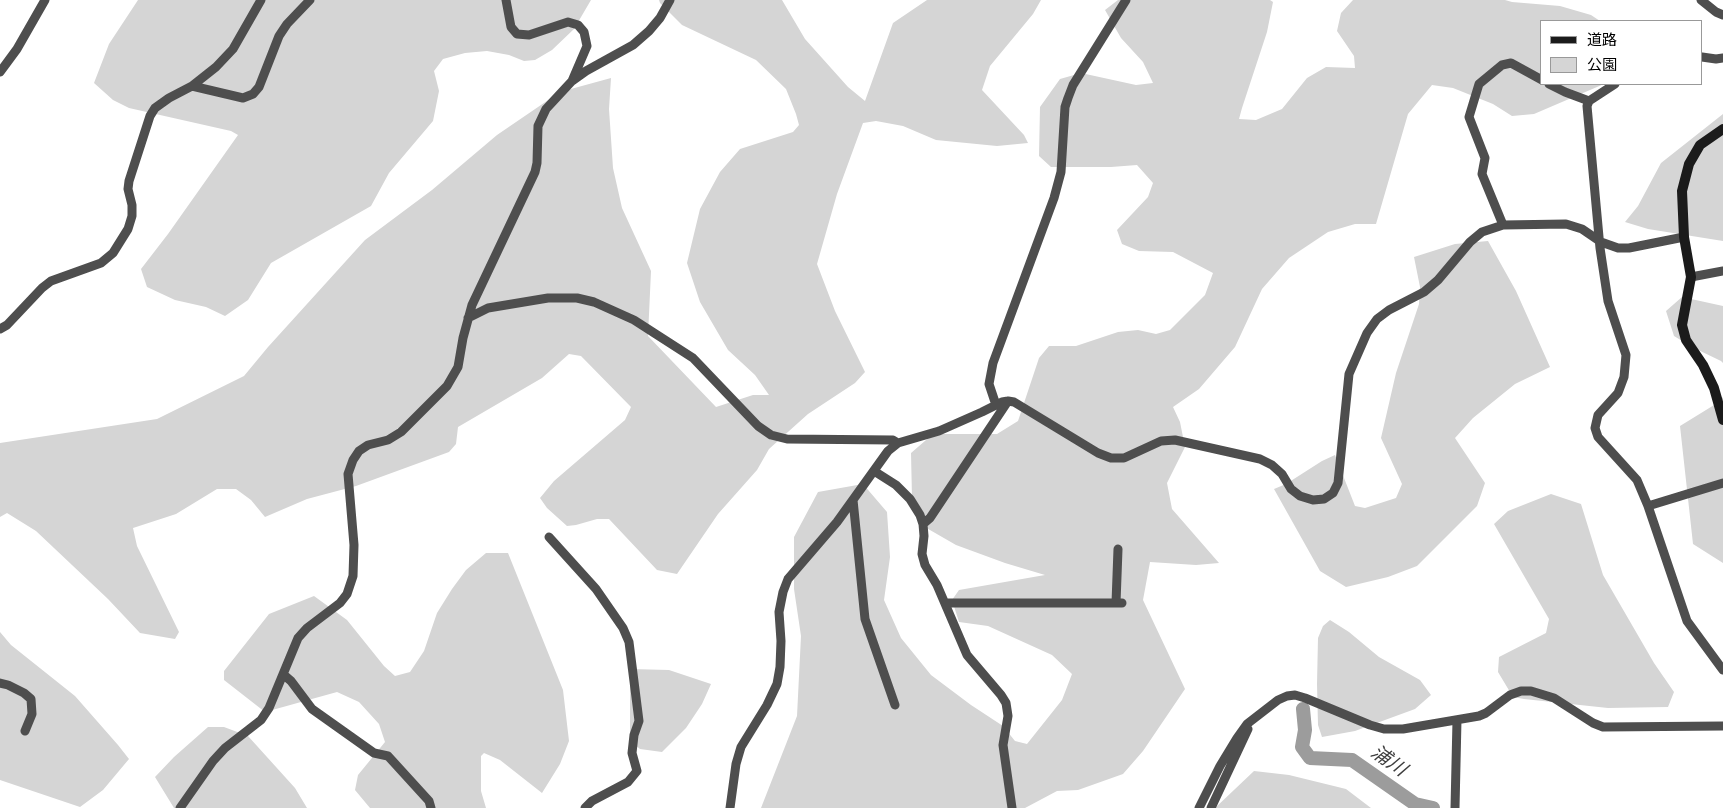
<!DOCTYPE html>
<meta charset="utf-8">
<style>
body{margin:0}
#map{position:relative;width:1723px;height:808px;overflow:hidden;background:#fff;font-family:Jost,"Noto Sans JP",sans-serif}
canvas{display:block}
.legend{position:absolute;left:1540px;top:20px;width:162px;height:65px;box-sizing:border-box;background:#fff;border:1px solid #999;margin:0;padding:6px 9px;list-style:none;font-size:15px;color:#000}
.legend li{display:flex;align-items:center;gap:10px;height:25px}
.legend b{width:25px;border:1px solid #999}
</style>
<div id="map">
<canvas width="1723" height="808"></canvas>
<ul class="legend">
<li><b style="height:6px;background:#1b1b1b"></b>道路</li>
<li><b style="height:14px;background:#d5d5d5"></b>公園</li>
</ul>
</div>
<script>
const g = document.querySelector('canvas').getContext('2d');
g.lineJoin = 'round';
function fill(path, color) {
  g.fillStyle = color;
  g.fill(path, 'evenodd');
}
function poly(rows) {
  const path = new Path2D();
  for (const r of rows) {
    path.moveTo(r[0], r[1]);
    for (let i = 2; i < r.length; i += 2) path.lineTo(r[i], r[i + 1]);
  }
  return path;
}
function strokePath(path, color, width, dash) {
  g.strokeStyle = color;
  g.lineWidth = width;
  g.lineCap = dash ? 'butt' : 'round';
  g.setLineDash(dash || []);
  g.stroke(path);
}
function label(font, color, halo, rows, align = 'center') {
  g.font = font + ' Jost,"Noto Sans JP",sans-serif';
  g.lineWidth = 5;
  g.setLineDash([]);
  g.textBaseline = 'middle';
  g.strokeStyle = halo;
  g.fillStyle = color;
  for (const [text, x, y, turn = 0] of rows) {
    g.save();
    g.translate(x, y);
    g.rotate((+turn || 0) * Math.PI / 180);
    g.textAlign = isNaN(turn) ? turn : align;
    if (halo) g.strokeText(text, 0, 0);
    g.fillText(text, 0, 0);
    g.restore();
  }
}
const green = poly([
 [138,0,591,0,574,29,552,50,535,60,524,61,509,55,487,51,465,53,443,59,434,71,439,91,433,121,389,173,371,206,271,263,248,300,225,316,206,307,175,300,147,287,141,269,168,234,238,135,231,131,129,108,113,100,94,83,109,44],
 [659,0,782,0,805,39,848,87,865,101,893,23,927,0,1041,0,1033,14,990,66,982,90,1024,135,1028,143,997,146,936,140,903,126,876,121,863,123,837,194,817,264,835,311,865,372,855,383,808,414,769,449,757,470,718,514,677,574,657,570,609,519,597,519,576,525,567,526,547,508,540,498,554,481,625,420,631,407,581,356,569,354,542,378,458,427,456,444,449,452,356,486,307,499,265,517,251,500,236,489,217,489,176,514,133,528,137,546,179,632,175,639,140,633,108,599,36,531,7,513,0,517,0,443,157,419,244,376,268,347,365,240,432,190,497,135,560,92,611,78,609,109,613,168,622,208,651,271,648,336,716,407,753,395,769,395,755,375,728,350,700,302,687,263,700,209,720,172,740,149,793,132,799,125,796,114,786,89,756,60,682,25,660,3],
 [1118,0,1270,0,1273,2,1267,32,1242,108,1239,119,1256,120,1282,109,1307,78,1326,67,1355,68,1354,56,1337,31,1341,13,1353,0,1505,0,1512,2,1560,6,1591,15,1600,21,1542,21,1542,84,1604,84,1534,114,1512,116,1493,104,1453,88,1432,85,1408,114,1376,224,1355,224,1328,232,1289,258,1262,289,1235,347,1199,389,1173,407,1180,422,1185,447,1167,483,1172,509,1219,563,1196,565,1150,562,1143,600,1185,689,1143,751,1123,774,1078,790,1057,791,1025,808,761,808,797,716,801,636,794,589,794,537,818,492,863,484,887,512,890,557,884,600,901,638,931,675,971,705,1003,726,1015,741,1027,744,1062,700,1072,674,1052,655,988,626,959,622,952,600,959,590,1045,575,1005,563,956,545,923,526,912,498,911,453,933,434,997,434,1018,421,1039,358,1049,346,1076,346,1118,332,1138,330,1156,334,1170,330,1205,295,1213,273,1173,252,1139,251,1122,244,1117,230,1148,197,1153,183,1137,165,1111,167,1051,167,1039,156,1040,107,1060,79,1081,73,1136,85,1153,83,1143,62,1121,38,1105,10],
 [1723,114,1723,241,1648,229,1625,222,1638,206,1661,163],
 [1488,241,1516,291,1550,367,1515,384,1473,418,1455,438,1485,483,1477,506,1417,566,1388,577,1346,587,1320,571,1274,489,1286,484,1322,461,1335,455,1355,506,1365,508,1396,498,1402,484,1381,438,1396,373,1419,304,1420,287,1414,257,1455,244],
 [1682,297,1723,306,1723,363,1721,361,1692,347,1674,336,1666,311],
 [1723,397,1723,563,1693,544,1680,426,1719,402],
 [1551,494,1581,504,1603,575,1654,663,1674,692,1668,707,1608,708,1524,699,1513,697,1498,672,1499,657,1546,633,1549,619,1494,524,1508,511],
 [486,553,508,553,563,690,569,741,560,764,542,793,500,760,484,753,481,756,481,791,486,808,370,808,355,790,358,775,385,742,379,724,359,702,337,692,265,712,224,680,224,671,269,614,314,596,347,620,384,666,395,676,410,672,424,651,437,613,452,589,466,570],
 [1330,620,1349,632,1379,657,1420,680,1431,695,1415,709,1355,731,1322,737,1318,725,1317,684,1318,638,1323,626],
 [0,632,11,645,75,696,118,745,129,759,103,790,80,807,0,780],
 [630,669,669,670,711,684,702,704,686,728,662,752,640,749,630,741],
 [208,727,224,727,248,736,295,788,307,808,174,808,155,777,174,757],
 [1254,771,1289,775,1346,789,1371,808,1215,808]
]);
const river = poly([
 [1303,709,1305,730,1302,747,1310,758,1352,760,1415,804,1433,808]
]);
const street = poly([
 [506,0,511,27,517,34,529,35,568,22,578,25,584,32,587,46,572,81],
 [1701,0,1716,12,1723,15],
 [1702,57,1716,59,1723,58],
 [0,72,17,49,45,0],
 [1549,84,1565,92,1589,101],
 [1615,84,1589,101,1587,106,1600,248,1608,301,1626,355,1624,377,1618,393,1598,415,1595,428,1598,437,1637,480,1648,506,1687,621,1723,670],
 [192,86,216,67,233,49,261,0],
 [1503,225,1482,174,1485,158,1469,117,1479,84,1502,65,1511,63,1542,80],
 [1691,277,1723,271],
 [468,318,488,308,548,298,577,298,594,302,634,320,693,358,758,426,771,435,787,439,893,440,898,443],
 [0,329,7,325,42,288,51,281,101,263,113,253,128,229,132,216,132,205,128,189,129,181,150,116,155,108,169,98,192,86,243,98,253,94,259,87,279,36,287,24,310,0],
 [996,405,989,384,993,363,1054,198,1061,172,1065,107,1068,98,1073,85,1126,0],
 [874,471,896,485,910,499,920,515,923,524,924,536,922,554,925,565,937,585,967,655,1001,695,1006,703,1008,716,1003,745,1012,808],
 [853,500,865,619,895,705],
 [1648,506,1723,483],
 [923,524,930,518,1008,401],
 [549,537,596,589,623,628,629,642,639,721,634,735,632,753,637,771,628,782,592,801,585,808],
 [945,603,1122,603],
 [1116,603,1118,549],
 [284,675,291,681,312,709,374,753,388,756,429,801,431,808],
 [0,683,8,685,24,693,31,699,32,714,25,731],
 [180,808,213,761,225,748,261,720,269,708,298,638,307,628,340,603,347,594,353,576,354,545,348,474,353,460,359,451,368,445,388,440,401,432,447,386,458,367,463,338,472,305,535,172,537,163,538,126,546,109,572,81,586,71,633,45,649,31,660,18,670,0],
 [730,808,736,764,741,747,767,705,777,684,780,667,781,641,779,612,783,592,788,579,837,522,888,451,898,443,939,431,982,412,1002,402,1008,401,1014,402,1098,453,1111,458,1124,458,1161,441,1175,440,1260,459,1272,465,1282,474,1291,489,1300,496,1313,500,1324,499,1333,493,1338,483,1349,374,1367,333,1377,319,1389,310,1424,292,1438,280,1470,242,1482,232,1503,225,1566,224,1582,229,1601,242,1618,248,1629,248,1684,237],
 [1199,808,1220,766,1237,738,1247,724,1278,700,1287,696,1295,695,1305,698,1370,725,1384,729,1403,729,1479,716,1486,713,1510,695,1521,691,1531,691,1554,698,1593,723,1603,727,1723,726],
 [1211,808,1248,729],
 [1455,808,1457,720]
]);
const secondary = poly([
 [1723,129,1700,145,1689,164,1682,191,1684,237,1691,277,1682,325,1686,340,1703,365,1714,388,1723,420]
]);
const waterNames = [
 ["浦川",1388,762,35]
];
fill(green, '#d5d5d5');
strokePath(river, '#9c9c9c', 14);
strokePath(street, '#4e4e4e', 9);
strokePath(secondary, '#1b1b1b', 10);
label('italic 19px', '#3d3d3d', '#fff', waterNames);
</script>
